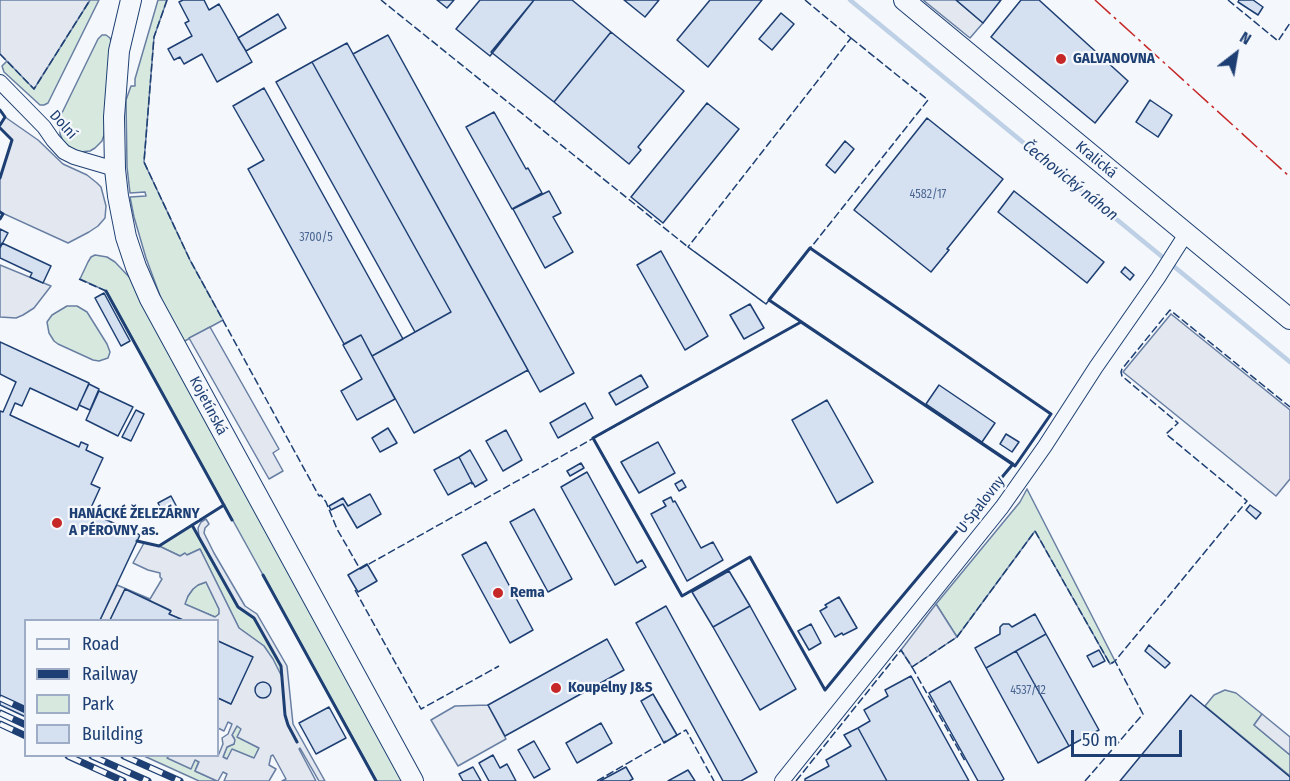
<!DOCTYPE html>
<meta charset="utf-8">
<style>
body{margin:0}
#map{position:relative;width:1290px;height:781px;overflow:hidden;background:#f4f7fb;font-family:"Fira Sans Condensed",sans-serif}
canvas{display:block}
.legend{position:absolute;left:24px;top:619px;width:195px;height:138px;box-sizing:border-box;background:#f4f7fb;border:2px solid #9eadc5;margin:0;padding:8px 10px;list-style:none;font-size:18px;color:#1d3f73}
.legend li{display:flex;align-items:center;gap:12px;height:30px}
.legend b{width:30px;border:2px solid #9eadc5}
.north{position:absolute;left:1206px;top:24px;width:60px;height:60px;-webkit-text-stroke:4px #f4f7fb;paint-order:stroke;rotate:31deg;font-size:16px;font-weight:700;line-height:24px;text-align:center;color:#1d3f73}
.north::after{content:'';display:block;margin:auto;width:21px;height:27px;background:#1d3f73;clip-path:polygon(50% 0,100% 100%,50% 72%,0 100%)}
.scale{position:absolute;left:1071px;top:730px;width:111px;height:27px;box-sizing:border-box;border:3px solid #1d3f73;border-top:0;padding-left:8px;font-size:18px;line-height:21px;white-space:nowrap;color:#1d3f73;-webkit-text-stroke:4px #f4f7fb;paint-order:stroke}
</style>
<div id="map">
<canvas width="1290" height="781"></canvas>
<ul class="legend">
<li><b style="height:8px;background:#f4f7fb"></b>Road</li>
<li><b style="height:8px;background:#1d3f73"></b>Railway</li>
<li><b style="height:16px;background:#d7e8df"></b>Park</li>
<li><b style="height:16px;background:#d5e0f0"></b>Building</li>
</ul>
<div class="north">N</div>
<div class="scale">50 m</div>
</div>
<script>
const g = document.querySelector('canvas').getContext('2d');
g.lineJoin = 'round';
function fill(path, color) {
  g.fillStyle = color;
  g.fill(path, 'evenodd');
}
function poly(rows) {
  const path = new Path2D();
  for (const r of rows) {
    if (r.length === 3) {
      path.moveTo(r[0] + r[2], r[1]);
      path.arc(r[0], r[1], r[2], 0, 2 * Math.PI);
      continue;
    }
    path.moveTo(r[0], r[1]);
    for (let i = 2; i < r.length; i += 2) path.lineTo(r[i], r[i + 1]);
  }
  return path;
}
function strokePath(path, color, width, dash) {
  g.strokeStyle = color;
  g.lineWidth = width;
  g.lineCap = dash ? 'butt' : 'round';
  g.setLineDash(dash || []);
  g.stroke(path);
}
function label(font, color, halo, rows, align = 'center') {
  g.font = font + ' "Fira Sans Condensed",sans-serif';
  g.lineWidth = 4.5;
  g.setLineDash([]);
  g.textBaseline = 'middle';
  g.strokeStyle = halo;
  g.fillStyle = color;
  for (const [text, x, y, turn = 0] of rows) {
    g.save();
    g.translate(x, y);
    g.rotate((+turn || 0) * Math.PI / 180);
    g.textAlign = isNaN(turn) ? turn : align;
    if (halo) g.strokeText(text, 0, 0);
    g.fillText(text, 0, 0);
    g.restore();
  }
}
const green = poly([
 [90,0,99,0,48,103,44,105,40,105,4,72,2,66,7,61,34,88,90,0],
 [158,0,167,0,154,37,144,162,190,260,223,320,183,342,162,301,146,258,134,217,130,197,146,196,145,192,130,193,127,167,126,100,131,86,135,86,135,79,158,0],
 [102,35,106,35,110,38,111,41,104,135,102,141,95,148,90,151,80,152,72,149,63,141,60,134,60,117,98,39,102,35],
 [95,255,107,257,115,262,131,279,405,781,377,781,106,291,80,279,88,262,91,257,95,255],
 [67,306,77,306,87,312,107,344,110,352,108,358,99,361,93,360,58,344,54,341,49,333,47,322,52,315,67,306],
 [1027,489,1115,661,1110,664,1035,531,957,637,936,604,1020,502,1027,489],
 [192,525,238,607,254,618,281,666,282,679,264,646,239,628,200,549,187,555,180,556,159,546,192,525],
 [206,582,220,611,218,615,215,617,184,604,188,596,193,589,198,585,206,582],
 [1225,690,1236,693,1262,714,1254,725,1290,755,1290,776,1205,706,1214,695,1225,690],
 [237,726,242,728,238,737,259,748,254,759,227,759,223,757,227,747,234,744,234,738,232,735,237,726],
 [144,756,169,756,168,758,195,759,199,761,195,771,217,781,199,781,144,756]
]);
const parking = poly([
 [0,0,90,0,34,89,0,54,0,0],
 [923,0,956,0,983,23,970,38,923,0],
 [5,117,38,140,63,164,87,175,97,183,101,187,106,206,105,218,98,226,89,232,68,243,0,212,0,178,12,140,0,128,0,125,5,117],
 [0,265,51,286,34,308,23,315,16,318,0,317,0,265],
 [1171,314,1290,410,1290,479,1276,496,1123,372,1171,314],
 [210,327,279,449,273,453,283,471,269,479,189,338,210,327],
 [206,519,209,524,205,528,204,533,214,553,245,606,257,614,287,666,293,724,325,781,319,781,300,748,299,749,316,781,282,781,286,779,273,755,271,756,269,765,276,769,269,781,224,781,227,774,223,772,218,781,217,781,195,771,199,762,195,760,191,769,167,758,169,756,218,756,223,744,222,738,228,734,232,724,228,722,224,731,218,728,218,698,231,704,252,657,218,641,218,620,183,620,169,614,170,610,125,589,110,620,100,620,117,585,150,599,162,579,160,577,160,573,148,570,133,563,144,543,159,546,180,556,185,553,187,555,200,549,239,628,264,646,273,659,282,677,281,666,254,618,238,607,199,537,198,528,201,522,206,519],
 [206,582,219,609,219,614,215,617,185,604,188,596,193,589,198,585,206,582],
 [237,726,241,729,237,737,259,748,254,758,232,749,227,759,223,757,227,747,234,744,235,740,232,735,237,726],
 [936,604,957,637,912,667,901,650,936,604],
 [488,705,506,739,458,766,431,720,455,706,488,705],
 [1262,714,1290,737,1290,755,1254,725,1262,714]
]);
const stream = poly([
 [850,0,1290,362]
]);
const building = poly([
 [183,0,204,0,209,10,219,4,252,62,217,82,202,54,184,64,180,57,174,60,168,49,192,36,185,23,189,21,179,2,183,0],
 [437,0,454,0,447,8,437,0],
 [480,0,534,0,490,56,456,29,480,0],
 [534,0,572,0,611,32,554,102,491,52,534,0],
 [624,0,659,0,645,17,624,0],
 [710,0,762,0,708,67,677,40,710,0],
 [956,0,1001,0,983,23,956,0],
 [1021,0,1039,0,1128,81,1095,123,991,37,1021,0],
 [1239,0,1253,0,1263,7,1258,15,1238,2,1239,0],
 [781,13,794,24,772,50,759,39,781,13],
 [278,14,286,28,246,51,238,38,278,14],
 [611,32,684,91,638,147,641,150,629,164,554,102,611,32],
 [388,35,574,373,540,392,353,54,388,35],
 [347,43,528,370,414,433,372,356,451,312,312,62,347,43],
 [312,62,451,312,415,332,276,82,312,62],
 [264,88,403,339,372,356,361,335,344,344,248,169,264,160,233,106,264,88],
 [1150,100,1172,115,1158,137,1136,122,1150,100],
 [707,103,739,129,663,223,631,197,707,103],
 [494,112,526,169,528,168,542,193,512,209,466,127,494,112],
 [927,118,1003,179,947,249,949,250,931,272,854,210,927,118],
 [845,141,854,149,835,173,826,165,845,141],
 [549,191,561,213,553,217,573,252,545,268,513,209,549,191],
 [1014,191,1104,262,1087,283,998,212,1014,191],
 [0,229,8,233,0,248,0,229],
 [2,243,51,266,43,283,30,277,32,273,0,258,0,248,2,243],
 [661,251,708,336,685,350,637,265,661,251],
 [1125,267,1134,275,1130,280,1121,272,1125,267],
 [104,293,130,341,121,346,95,298,104,293],
 [750,304,764,328,744,339,730,315,750,304],
 [361,335,395,399,357,420,341,391,362,379,343,345,361,335],
 [0,342,89,383,77,410,30,388,22,406,15,403,10,415,79,447,81,442,88,445,86,450,103,458,91,484,100,488,89,512,140,535,100,620,26,620,26,717,0,705,0,411,3,412,16,382,0,374,0,342],
 [641,375,648,387,616,405,609,393,641,375],
 [89,384,99,389,90,410,79,405,89,384],
 [939,385,995,423,982,442,926,404,939,385],
 [99,391,133,407,118,436,86,420,99,391],
 [827,400,873,482,837,503,792,420,827,400],
 [585,403,593,418,558,438,550,423,585,403],
 [136,410,144,414,131,441,122,437,136,410],
 [388,428,397,443,380,452,372,438,388,428],
 [506,430,522,460,503,471,486,441,506,430],
 [1006,434,1019,442,1012,452,1000,444,1006,434],
 [658,442,675,473,639,493,621,462,658,442],
 [470,450,487,480,475,487,473,483,472,484,472,482,459,457,470,450],
 [459,457,472,482,448,495,434,470,459,457],
 [581,463,584,468,570,476,567,471,581,463],
 [587,472,637,563,642,560,646,567,615,585,561,487,587,472],
 [682,480,686,487,679,491,675,484,682,480],
 [370,494,381,514,357,528,343,504,331,510,329,506,343,498,348,506,370,494],
 [171,496,179,511,166,518,158,503,171,496],
 [671,497,673,502,675,501,701,548,713,542,723,560,687,581,651,514,666,506,663,501,671,497],
 [1250,505,1261,513,1256,519,1246,510,1250,505],
 [534,509,572,579,548,592,510,522,534,509],
 [486,542,533,630,510,643,462,555,486,542],
 [367,564,377,581,358,592,348,575,367,564],
 [729,571,750,606,713,627,692,592,729,571],
 [125,589,171,611,169,614,183,620,110,620,125,589],
 [839,597,857,628,843,635,842,633,835,637,820,611,827,607,825,605,839,597],
 [666,606,757,772,741,781,723,781,636,623,666,606],
 [750,606,796,689,760,710,713,627,750,606],
 [1035,614,1046,634,986,668,975,648,1000,634,1000,627,1003,624,1009,624,1012,627,1035,614],
 [811,624,821,643,809,650,798,631,811,624],
 [1046,634,1099,730,1069,746,1016,651,1046,634],
 [607,639,624,670,505,736,488,705,607,639],
 [218,641,253,657,231,704,218,698,218,641],
 [1149,645,1170,663,1165,668,1145,651,1149,645],
 [1099,650,1105,661,1093,667,1087,656,1099,650],
 [1016,651,1069,746,1038,763,986,668,1016,651],
 [911,676,969,781,887,781,858,728,870,721,864,710,888,696,885,690,911,676],
 [950,681,1004,779,1001,781,978,781,929,693,950,681],
 [263,690,8],
 [653,694,677,735,664,743,641,701,653,694],
 [1191,695,1290,777,1290,781,1120,781,1191,695],
 [329,707,346,738,316,754,299,723,329,707],
 [601,723,612,743,577,763,566,743,601,723],
 [858,728,887,781,805,781,805,779,829,766,826,760,851,746,844,735,858,728],
 [534,741,550,769,534,778,518,750,534,741],
 [493,755,500,768,507,764,516,781,489,781,479,763,493,755],
 [473,767,481,781,463,781,459,774,473,767],
 [626,767,633,779,629,781,600,781,626,767],
 [688,770,695,781,668,781,688,770]
]);
const minor = poly([
 [0,82,44,127,53,140,64,152,74,157,115,169],
 [782,781,1002,507,1045,446,1096,367,1158,278,1186,234]
]);
const secondary = poly([
 [131,0,119,51,114,117,115,169,118,196,126,237,136,267,150,299,413,781],
 [904,0,1290,319]
]);
const rail = poly([
 [0,698,26,710],
 [0,713,26,725],
 [0,724,26,736],
 [68,756,123,781],
 [92,756,148,781],
 [124,756,180,781]
]);
const fence = poly([
 [167,0,154,37,144,162,190,260,319,496,321,495,326,502,337,529,360,569,801,322,769,300,766,304,688,247,381,0],
 [805,0,851,38,850,39],
 [1228,0,1278,41,1290,23],
 [851,38,928,100,766,304,688,247,851,38],
 [0,54,34,89,90,0],
 [79,279,106,291],
 [355,590,421,709,499,666],
 [912,667,965,761],
 [674,737,686,730,714,781],
 [597,781,666,741],
 [796,781,901,650,912,667,957,637,1035,531,1110,664,1114,662],
 [1085,781,1143,714,1115,661,1247,501,1166,434,1178,423,1122,376,1121,372,1122,369,1170,310,1290,407]
]);
const wall = poly([
 [0,110,5,117,0,125],
 [0,128,12,140,0,178],
 [0,212,3,214,0,219],
 [810,248,1051,414,1015,466,769,300,810,248],
 [106,291,232,520],
 [801,322,1013,464,879,624,825,690,750,557,682,596,593,438,801,322],
 [192,525,238,607,254,618,281,666,285,715,288,725,297,742],
 [137,541,159,546,224,505],
 [263,575,376,781]
]);
const power = poly([
 [1095,0,1290,177]
]);
const markers = [
 [1061,59,6,"#c62828"],
 [57,523,6,"#c62828"],
 [498,593,6,"#c62828"],
 [556,688,6,"#c62828"]
];
const numberNames = [
 ["4582/17",928,195],
 ["3700/5",316,238],
 ["4537/12",1028,691]
];
const poiNames = [
 ["GALVANOVNA",1073,59],
 ["HANÁCKÉ ŽELEZÁRNY",69,514],
 ["A PÉROVNY as.",69,531],
 ["Rema",510,593],
 ["Koupelny J&S",568,688]
];
const streetNames = [
 ["Dolní",63,125,48],
 ["Kralická",1096,160,40],
 ["Kojetínská",208,406,62],
 ["U Spalovny",981,505,-52]
];
const waterNames = [
 ["Čechovický náhon",1070,181,39]
];
fill(green, '#d7e8df');
strokePath(green, '#687fa3', 1.5);
fill(parking, '#e3e8f0');
strokePath(parking, '#687fa3', 1.5);
strokePath(stream, '#bed0e5', 4.5);
fill(building, '#d5e0f0');
strokePath(building, '#1d3f73', 1.5);
strokePath(minor, '#1d3f73', 16);
strokePath(secondary, '#1d3f73', 22);
strokePath(minor, '#f4f7fb', 14);
strokePath(secondary, '#f4f7fb', 20);
strokePath(rail, '#1d3f73', 7);
strokePath(rail, '#f4f7fb', 4.5, [14]);
strokePath(fence, '#1d3f73', 1.5, [8, 3]);
strokePath(wall, '#1d3f73', 3);
strokePath(power, '#c62828', 1.5, [21, 4.5, 3, 4.5]);
for (const [x, y, r, color] of markers) {
  const dot = new Path2D();
  dot.arc(x, y, r, 0, 2 * Math.PI);
  g.fillStyle = color;
  g.fill(dot);
  strokePath(dot, '#f4f7fb', 2);
}
label('12px', '#4b6792', null, numberNames);
label('bold 15px', '#1d3f73', '#f4f7fb', poiNames, 'left');
label('15px', '#1d3f73', '#f4f7fb', streetNames);
label('italic 16px', '#1d3f73', '#f4f7fb', waterNames);
</script>
